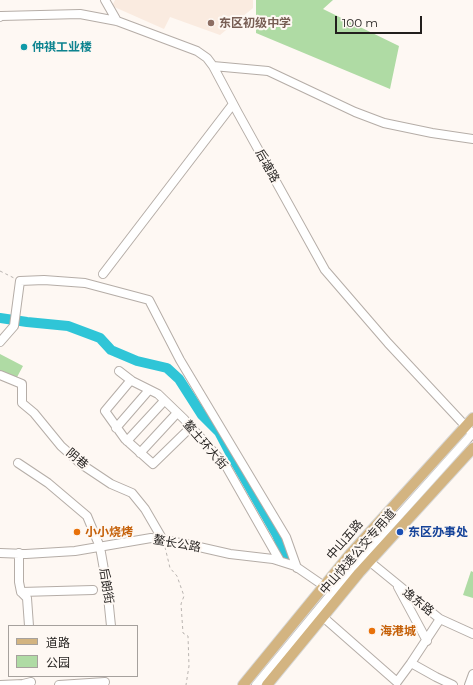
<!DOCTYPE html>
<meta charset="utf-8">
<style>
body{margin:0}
#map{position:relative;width:473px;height:685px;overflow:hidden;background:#fef8f3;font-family:Montserrat,"Noto Sans SC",sans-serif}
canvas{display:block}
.legend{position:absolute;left:8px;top:625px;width:130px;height:52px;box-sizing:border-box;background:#fef8f3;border:1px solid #a6a19d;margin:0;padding:5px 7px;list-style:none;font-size:12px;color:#221f1d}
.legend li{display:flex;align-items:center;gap:8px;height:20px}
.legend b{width:20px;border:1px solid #a6a19d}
.scale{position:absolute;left:335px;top:16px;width:87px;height:18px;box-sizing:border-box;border:2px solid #221f1d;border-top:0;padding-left:5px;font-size:12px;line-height:14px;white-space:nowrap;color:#221f1d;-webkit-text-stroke:3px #fef8f3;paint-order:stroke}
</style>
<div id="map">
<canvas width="473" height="685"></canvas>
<ul class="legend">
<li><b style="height:5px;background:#d3b481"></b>道路</li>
<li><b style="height:11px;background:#afdba4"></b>公园</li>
</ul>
<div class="scale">100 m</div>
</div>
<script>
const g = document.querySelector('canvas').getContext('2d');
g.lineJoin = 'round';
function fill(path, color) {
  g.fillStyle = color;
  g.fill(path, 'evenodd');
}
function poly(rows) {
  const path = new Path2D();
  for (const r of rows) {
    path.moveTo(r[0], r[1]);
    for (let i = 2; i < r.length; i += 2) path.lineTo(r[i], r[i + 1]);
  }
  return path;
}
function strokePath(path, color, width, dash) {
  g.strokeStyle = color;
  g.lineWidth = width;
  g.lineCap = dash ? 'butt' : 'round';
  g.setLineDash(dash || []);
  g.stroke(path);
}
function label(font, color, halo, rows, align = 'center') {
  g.font = font + ' Montserrat,"Noto Sans SC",sans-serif';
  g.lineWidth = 4;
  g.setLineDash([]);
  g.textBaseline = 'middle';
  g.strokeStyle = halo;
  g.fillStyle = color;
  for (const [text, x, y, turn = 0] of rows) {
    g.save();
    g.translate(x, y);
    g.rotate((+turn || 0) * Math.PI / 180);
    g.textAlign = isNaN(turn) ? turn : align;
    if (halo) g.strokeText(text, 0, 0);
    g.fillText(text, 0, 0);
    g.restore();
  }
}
const built = poly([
 [115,0,253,0,253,8,220,35,170,17,164,29,112,6]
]);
const green = poly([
 [256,0,333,0,323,9,399,46,390,89,256,33],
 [0,354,23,366,16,379,0,371],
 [471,571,473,572,473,598,463,595]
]);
const river = poly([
 [0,318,27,322,68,326,100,338,111,350,137,361,167,368,179,379,202,415,219,432,229,451,277,535,286,558]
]);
const path = poly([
 [0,271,14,278],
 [165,547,170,568,177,576,184,596,181,604,183,633,188,636,189,666,186,685]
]);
const minor = poly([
 [105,0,117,21],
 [0,17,1,16,80,14,117,21,197,51,207,58,213,66,238,113,325,270,388,343,473,434],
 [213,66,268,71,355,112,384,123,432,133,473,139],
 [103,274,233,104],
 [0,342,14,326,20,281,44,280,85,283,149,300,180,360,286,537,297,568],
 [119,371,132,381,158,394,184,419,226,466,280,561],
 [0,375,22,384,22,403,34,413,61,446,81,464,111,484,132,493,145,509,163,540],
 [131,380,105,411,125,439,153,464,191,427],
 [116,428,149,390],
 [127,441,164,401],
 [140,453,177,413],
 [18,463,48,483,87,516,100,547,107,587,111,626],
 [0,553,26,554,75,551,151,538,186,544,230,554,273,559,295,566,324,586],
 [19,553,19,582,21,592,27,598,29,626],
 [369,561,440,619,473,634],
 [398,587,427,641],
 [21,592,93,590],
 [323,617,397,682,411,663],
 [440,619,411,663,436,677,453,685],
 [0,685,23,684,31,682],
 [59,685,105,682],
 [256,685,359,560,473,433],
 [469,685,473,674]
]);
const major = poly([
 [243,685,351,553,473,418],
 [267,685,359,573,473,448]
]);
const markers = [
 [211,23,4,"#8d6e63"],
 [24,47,4,"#0f9aa8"],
 [77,532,4,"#e8710a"],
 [400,532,4,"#1a4fb4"],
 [372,631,4,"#e8710a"]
];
const educationNames = [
 ["东区初级中学",219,23]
];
const cultureNames = [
 ["仲祺工业楼",32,47]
];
const streetNames = [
 ["后塘路",267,166,61],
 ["鳌土环大街",205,445,49],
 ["阴巷",77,459,40],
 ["中山五路",345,540,-49],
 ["鳌长公路",177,544,10],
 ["中山快速公交专用道",358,552,-49],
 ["后朗街",106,586,81],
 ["逸东路",418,602,39]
];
const foodNames = [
 ["小小烧烤",85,532],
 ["海港城",380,631]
];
const transitNames = [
 ["东区办事处",408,532]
];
fill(built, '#faebe0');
fill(green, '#afdba4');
strokePath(river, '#2fc5d7', 10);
strokePath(minor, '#b5ada7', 10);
strokePath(major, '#d7d7d6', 12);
strokePath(path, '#b9b4b0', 1, [3, 3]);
strokePath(minor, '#fff', 8);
strokePath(major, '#d3b481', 10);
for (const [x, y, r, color] of markers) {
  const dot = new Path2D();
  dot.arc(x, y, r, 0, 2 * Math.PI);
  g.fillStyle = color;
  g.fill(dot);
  strokePath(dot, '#fef8f3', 1.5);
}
label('bold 12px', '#785e54', '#fef8f3', educationNames, 'left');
label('bold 12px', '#0d838f', '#fef8f3', cultureNames, 'left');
label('12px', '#221f1d', '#fef8f3', streetNames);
label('bold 12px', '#c56008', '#fef8f3', foodNames, 'left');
label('bold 12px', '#164399', '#fef8f3', transitNames, 'left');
</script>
